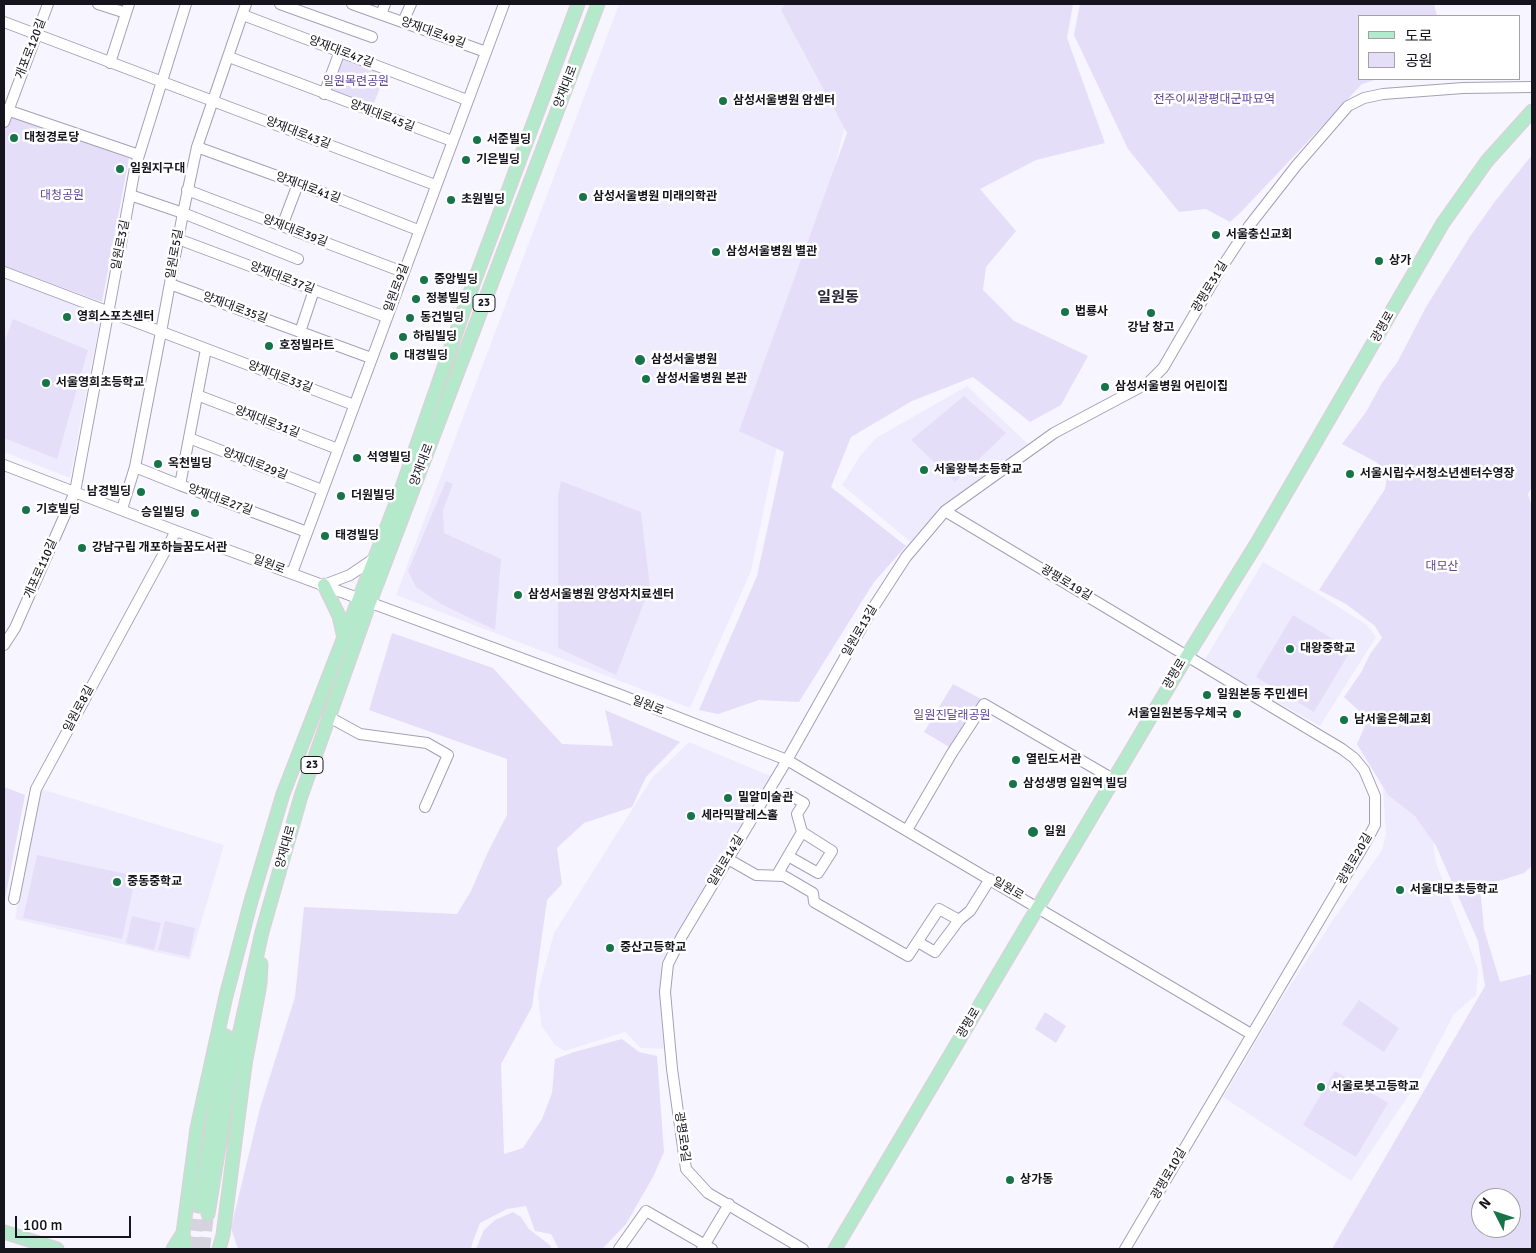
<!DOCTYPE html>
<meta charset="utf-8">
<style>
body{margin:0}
#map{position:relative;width:1536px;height:1253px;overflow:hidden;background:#f7f5ff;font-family:Signika,"Noto Sans KR",sans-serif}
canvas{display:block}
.frame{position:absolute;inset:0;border:5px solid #16141d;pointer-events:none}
.legend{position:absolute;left:1358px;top:15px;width:162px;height:65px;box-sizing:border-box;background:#fff;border:1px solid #a2a1a5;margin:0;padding:6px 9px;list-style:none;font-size:15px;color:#16141d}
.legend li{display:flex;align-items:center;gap:10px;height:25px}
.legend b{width:25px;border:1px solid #a2a1a5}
.north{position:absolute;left:1471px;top:1188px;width:50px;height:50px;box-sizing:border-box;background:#fff;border:1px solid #a2a1a5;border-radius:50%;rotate:311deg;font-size:14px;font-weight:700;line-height:20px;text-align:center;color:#16141d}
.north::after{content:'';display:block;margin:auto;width:18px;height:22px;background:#177449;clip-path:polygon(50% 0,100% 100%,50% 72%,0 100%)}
.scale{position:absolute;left:15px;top:1216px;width:116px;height:22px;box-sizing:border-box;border:2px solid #16141d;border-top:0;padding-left:6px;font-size:15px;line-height:18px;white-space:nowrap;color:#16141d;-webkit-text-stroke:4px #fff;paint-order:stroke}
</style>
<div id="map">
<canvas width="1536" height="1253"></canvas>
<div class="frame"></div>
<ul class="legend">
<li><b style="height:6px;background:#b5e9cb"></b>도로</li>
<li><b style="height:14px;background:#e4def9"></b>공원</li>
</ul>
<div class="north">N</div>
<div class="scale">100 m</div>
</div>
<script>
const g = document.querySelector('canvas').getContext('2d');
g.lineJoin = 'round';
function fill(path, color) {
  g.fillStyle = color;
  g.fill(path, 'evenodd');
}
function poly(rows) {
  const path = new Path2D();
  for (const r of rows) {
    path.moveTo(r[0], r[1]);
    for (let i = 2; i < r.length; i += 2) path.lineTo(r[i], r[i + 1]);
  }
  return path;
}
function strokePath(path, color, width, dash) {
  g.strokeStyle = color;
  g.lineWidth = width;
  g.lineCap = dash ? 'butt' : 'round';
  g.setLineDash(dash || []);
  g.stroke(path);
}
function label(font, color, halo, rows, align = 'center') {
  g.font = font + ' Signika,"Noto Sans KR",sans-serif';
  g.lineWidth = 5;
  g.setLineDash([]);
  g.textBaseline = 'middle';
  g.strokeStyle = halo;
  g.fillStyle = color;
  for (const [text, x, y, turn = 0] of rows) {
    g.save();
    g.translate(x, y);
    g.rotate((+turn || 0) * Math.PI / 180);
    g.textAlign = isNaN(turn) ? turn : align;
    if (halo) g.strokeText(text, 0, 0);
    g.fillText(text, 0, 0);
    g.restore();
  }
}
const built = poly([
 [619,4,876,4,839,149,751,571,690,708,396,595],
 [4,277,101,315,70,478,4,452],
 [967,386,1030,446,913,544,842,485,860,456,876,438],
 [1263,562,1315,592,1367,625,1376,637,1320,726,1204,661],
 [689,742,773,777,661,962,668,1049,641,1048,625,1032,565,1051,555,1045,541,1025,538,992,554,933,652,778],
 [38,788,224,845,190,960,15,919],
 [1383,788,1417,815,1433,842,1436,863,1478,969,1476,995,1454,1014,1421,1077,1351,1181,1223,1097,1282,998,1335,917,1382,850,1386,834]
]);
const green = poly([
 [785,4,1073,4,1067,38,1105,143,1036,160,980,189,1016,231,986,267,983,290,1014,321,1088,356,1061,405,1030,422,973,377,912,401,851,437,831,487,906,546,874,582,799,702,759,700,718,714,699,710,757,576,784,452,739,431,847,133,781,10],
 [1080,4,1434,4,1437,16,1360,16,1360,79,1378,79,1362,84,1241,212,1230,222,1206,209,1179,212,1128,149,1074,35],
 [341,54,387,71,371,110,326,93],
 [10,115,129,158,102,302,4,266,4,133],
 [1532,155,1532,487,1528,494,1532,507,1532,866,1524,873,1480,887,1484,929,1500,982,1532,974,1532,1249,1332,1249,1485,986,1478,941,1436,846,1415,816,1388,795,1357,744,1368,719,1344,697,1362,671,1370,654,1382,638,1375,626,1346,604,1319,590,1385,489,1387,477,1384,469,1376,462,1342,444,1366,412,1382,383,1398,361,1426,307,1471,235,1496,200],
 [1481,1198,1511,1198,1511,1228,1481,1228],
 [13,319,88,350,57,459,4,438,4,343],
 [964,396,1006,433,955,482,911,440],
 [446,481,453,484,443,510,444,533,501,559,495,630,441,604,416,587,408,571],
 [561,481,641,512,650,587,616,675,558,648,558,495],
 [1293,615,1351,650,1314,712,1256,677],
 [392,633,493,668,562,744,613,746,605,710,680,742,646,777,632,807,584,823,557,848,562,884,547,900,532,1007,501,1064,504,1154,523,1148,542,1119,552,1093,555,1059,574,1052,622,1039,639,1052,657,1056,664,1152,653,1177,626,1224,602,1249,559,1249,551,1234,535,1231,526,1206,507,1209,480,1223,473,1241,471,1249,238,1249,231,1228,260,1108,295,997,304,907,457,914,471,891,488,852,507,815,507,759,369,710],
 [953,684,981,699,951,748,924,732],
 [4,787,25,795,5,899,4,899],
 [37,855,136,876,122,939,23,918],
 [132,916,161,923,154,950,126,943],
 [165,921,195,928,189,957,158,950],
 [1359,1000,1399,1028,1384,1052,1342,1024],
 [1045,1012,1066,1026,1056,1043,1035,1029],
 [1335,1071,1388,1103,1356,1157,1303,1125],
 [513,1212,521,1217,529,1229,551,1246,550,1249,476,1249,484,1230,495,1220]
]);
const majorTunnel = poly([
 [195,1249,199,1206],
 [204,1249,208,1214]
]);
const minor = poly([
 [98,4,126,13],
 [280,4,372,37],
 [352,4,486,52],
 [381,14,385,4],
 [243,15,467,100],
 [4,22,435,185],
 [403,22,411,4],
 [229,57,452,141],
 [110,63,129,4],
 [324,94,340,51],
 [4,109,139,155],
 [4,122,48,4],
 [197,147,321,192,418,230],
 [187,190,403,272],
 [130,195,183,213,298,259],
 [282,226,298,184],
 [178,239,386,317],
 [4,272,354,405],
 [170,284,371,358],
 [300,332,314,290],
 [197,395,338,449],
 [189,438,322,490],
 [4,465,176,531,618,694,787,760,1251,1034],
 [135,467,180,485,307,532],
 [180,485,206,349],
 [122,509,135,467,161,332,183,213,197,147,246,4],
 [945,511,1342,749,1354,758,1364,770,1375,796,1375,825,1367,840,1125,1249],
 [292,573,504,4],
 [324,585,350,575,375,558],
 [4,645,15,628,75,492,135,168,186,4],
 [329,717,360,734,427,743,448,755,425,807],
 [788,794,804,803,797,814,802,832],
 [907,830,952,753,984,704,1113,779],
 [728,859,756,875,784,876,813,893,814,902,908,956,939,909,959,920,970,911,990,879],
 [777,875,788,856,802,832,832,851,818,873,788,856],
 [14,899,36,789,176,531],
 [918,942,935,952,959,920],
 [619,1249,646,1211,712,1249],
 [702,1249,729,1204],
 [803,1249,708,1193,686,1169,672,1069,665,992,668,964,682,936,787,760,871,611,906,557,945,511,1054,433,1148,383,1163,368,1220,270,1249,226,1296,166,1348,106,1364,98,1383,94,1463,88,1532,87]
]);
const major = poly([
 [324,585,339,616,344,638],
 [199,1206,226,1036],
 [208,1214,233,1062,262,932,301,796,370,602,598,4],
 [4,1232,57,1249],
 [173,1249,183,1233],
 [186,1249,183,1233,197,1128,226,996,251,901,283,794,400,493,471,290,578,4],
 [219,1249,223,1235,245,1065,260,984,261,964],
 [835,1249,1187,656,1257,543,1443,223,1487,161,1532,111]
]);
const markers = [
 [723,101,5,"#177449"],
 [14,138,5,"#177449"],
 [477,140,5,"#177449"],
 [466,160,5,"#177449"],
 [120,169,5,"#177449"],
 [583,197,5,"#177449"],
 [451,200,5,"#177449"],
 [1216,235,5,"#177449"],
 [716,252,5,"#177449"],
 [1379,261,5,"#177449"],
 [424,280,5,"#177449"],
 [416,299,5,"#177449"],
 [1065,312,5,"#177449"],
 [1151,313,5,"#177449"],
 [67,317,5,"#177449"],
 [410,318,5,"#177449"],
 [403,337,5,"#177449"],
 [269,346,5,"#177449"],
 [394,356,5,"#177449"],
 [640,360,6,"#177449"],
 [646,379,5,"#177449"],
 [46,383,5,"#177449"],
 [1105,387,5,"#177449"],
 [357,458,5,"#177449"],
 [158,464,5,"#177449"],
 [924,470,5,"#177449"],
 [1350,474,5,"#177449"],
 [141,492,5,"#177449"],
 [341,496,5,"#177449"],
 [26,510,5,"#177449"],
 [195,513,5,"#177449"],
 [325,536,5,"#177449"],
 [82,548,5,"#177449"],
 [518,595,5,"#177449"],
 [1290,649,5,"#177449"],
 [1207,695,5,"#177449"],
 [1237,714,5,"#177449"],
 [1344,720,5,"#177449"],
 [1016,760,5,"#177449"],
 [1013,784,5,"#177449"],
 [728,798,5,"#177449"],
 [691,816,5,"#177449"],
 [1033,832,6,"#177449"],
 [117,882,5,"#177449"],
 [1400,890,5,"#177449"],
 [610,948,5,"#177449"],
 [1321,1087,5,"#177449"],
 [1010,1180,5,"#177449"]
];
const shields = [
 [484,303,22],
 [312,765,22]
];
const shieldNames = [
 ["23",484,303],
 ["23",312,765]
];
const streetNames = [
 ["양재대로49길",433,33,20],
 ["개포로120길",31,49,-69],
 ["양재대로47길",341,52,21],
 ["양재대로",566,87,-69],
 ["양재대로45길",382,116,21],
 ["양재대로43길",298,133,21],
 ["양재대로41길",308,188,20],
 ["양재대로39길",295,231,21],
 ["일원로3길",121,245,-79],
 ["일원로5길",175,254,-80],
 ["양재대로37길",282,278,21],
 ["광평로31길",1210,287,-59],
 ["일원로9길",397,288,-70],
 ["양재대로35길",235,308,20],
 ["광평로",1383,327,-60],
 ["양재대로33길",280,377,21],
 ["양재대로31길",267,422,21],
 ["양재대로29길",255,464,21],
 ["양재대로",422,465,-69],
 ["양재대로27길",220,500,20],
 ["일원로",269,565,20],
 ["개포로110길",41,569,-66],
 ["광평로19길",1066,583,31],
 ["일원로13길",860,631,-60],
 ["광평로",1175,674,-59],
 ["일원로",648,706,21],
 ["일원로8길",79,709,-62],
 ["양재대로",286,847,-74],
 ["광평로20길",1355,859,-60],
 ["일원로14길",726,861,-59],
 ["일원로",1008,889,30],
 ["광평로",969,1023,-59],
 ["광평로9길",682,1137,82],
 ["광평로10길",1169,1174,-60]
];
const parkNames = [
 ["일원목련공원",356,82],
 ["전주이씨광평대군파묘역",1214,100],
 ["대청공원",62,196],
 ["대모산",1442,567],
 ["일원진달래공원",952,716]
];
const poiNames = [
 ["삼성서울병원 암센터",733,101],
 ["대청경로당",24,138],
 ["서준빌딩",487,140],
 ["기은빌딩",476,160],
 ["일원지구대",130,169],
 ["삼성서울병원 미래의학관",593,197],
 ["초원빌딩",461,200],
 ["서울충신교회",1226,235],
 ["삼성서울병원 별관",726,252],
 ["상가",1389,261],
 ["중앙빌딩",434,280],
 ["정봉빌딩",426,299],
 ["법룡사",1075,312],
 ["영희스포츠센터",77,317],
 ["동건빌딩",420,318],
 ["강남 창고",1151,328,"center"],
 ["하림빌딩",413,337],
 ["호정빌라트",279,346],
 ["대경빌딩",404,356],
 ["삼성서울병원",651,360],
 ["삼성서울병원 본관",656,379],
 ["서울영희초등학교",56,383],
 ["삼성서울병원 어린이집",1115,387],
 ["석영빌딩",367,458],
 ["옥천빌딩",168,464],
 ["서울왕북초등학교",934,470],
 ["서울시립수서청소년센터수영장",1360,474],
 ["남경빌딩",131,492,"right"],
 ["더원빌딩",351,496],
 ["기호빌딩",36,510],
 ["승일빌딩",185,513,"right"],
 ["태경빌딩",335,536],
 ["강남구립 개포하늘꿈도서관",92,548],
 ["삼성서울병원 양성자치료센터",528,595],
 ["대왕중학교",1300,649],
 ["일원본동 주민센터",1217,695],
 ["서울일원본동우체국",1227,714,"right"],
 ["남서울은혜교회",1354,720],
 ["열린도서관",1026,760],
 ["삼성생명 일원역 빌딩",1023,784],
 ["밀알미술관",738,798],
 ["세라믹팔레스홀",701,816],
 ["일원",1044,832],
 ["중동중학교",127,882],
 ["서울대모초등학교",1410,890],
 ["중산고등학교",620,948],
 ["서울로봇고등학교",1331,1087],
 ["상가동",1020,1180]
];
const quarterNames = [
 ["일원동",838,298]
];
fill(built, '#efebfe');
fill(green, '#e4def9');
strokePath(majorTunnel, '#d5d3dd', 12, [12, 6]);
strokePath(minor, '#a5a0b7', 12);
strokePath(major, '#d5d5d6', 15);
strokePath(minor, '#fff', 10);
strokePath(major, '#b5e9cb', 12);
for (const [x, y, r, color] of markers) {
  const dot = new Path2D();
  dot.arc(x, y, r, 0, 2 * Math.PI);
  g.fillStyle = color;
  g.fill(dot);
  strokePath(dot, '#fff', 2);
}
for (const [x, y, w] of shields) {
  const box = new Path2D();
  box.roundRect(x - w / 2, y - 8.5, w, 17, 4);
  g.fillStyle = '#fff';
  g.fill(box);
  strokePath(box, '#16141d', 1);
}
label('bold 11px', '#16141d', null, shieldNames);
label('12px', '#16141d', '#fff', streetNames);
label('12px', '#5f4695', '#fff', parkNames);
label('bold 12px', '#16141d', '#fff', poiNames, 'left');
label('bold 15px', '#2a2638', '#fff', quarterNames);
</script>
